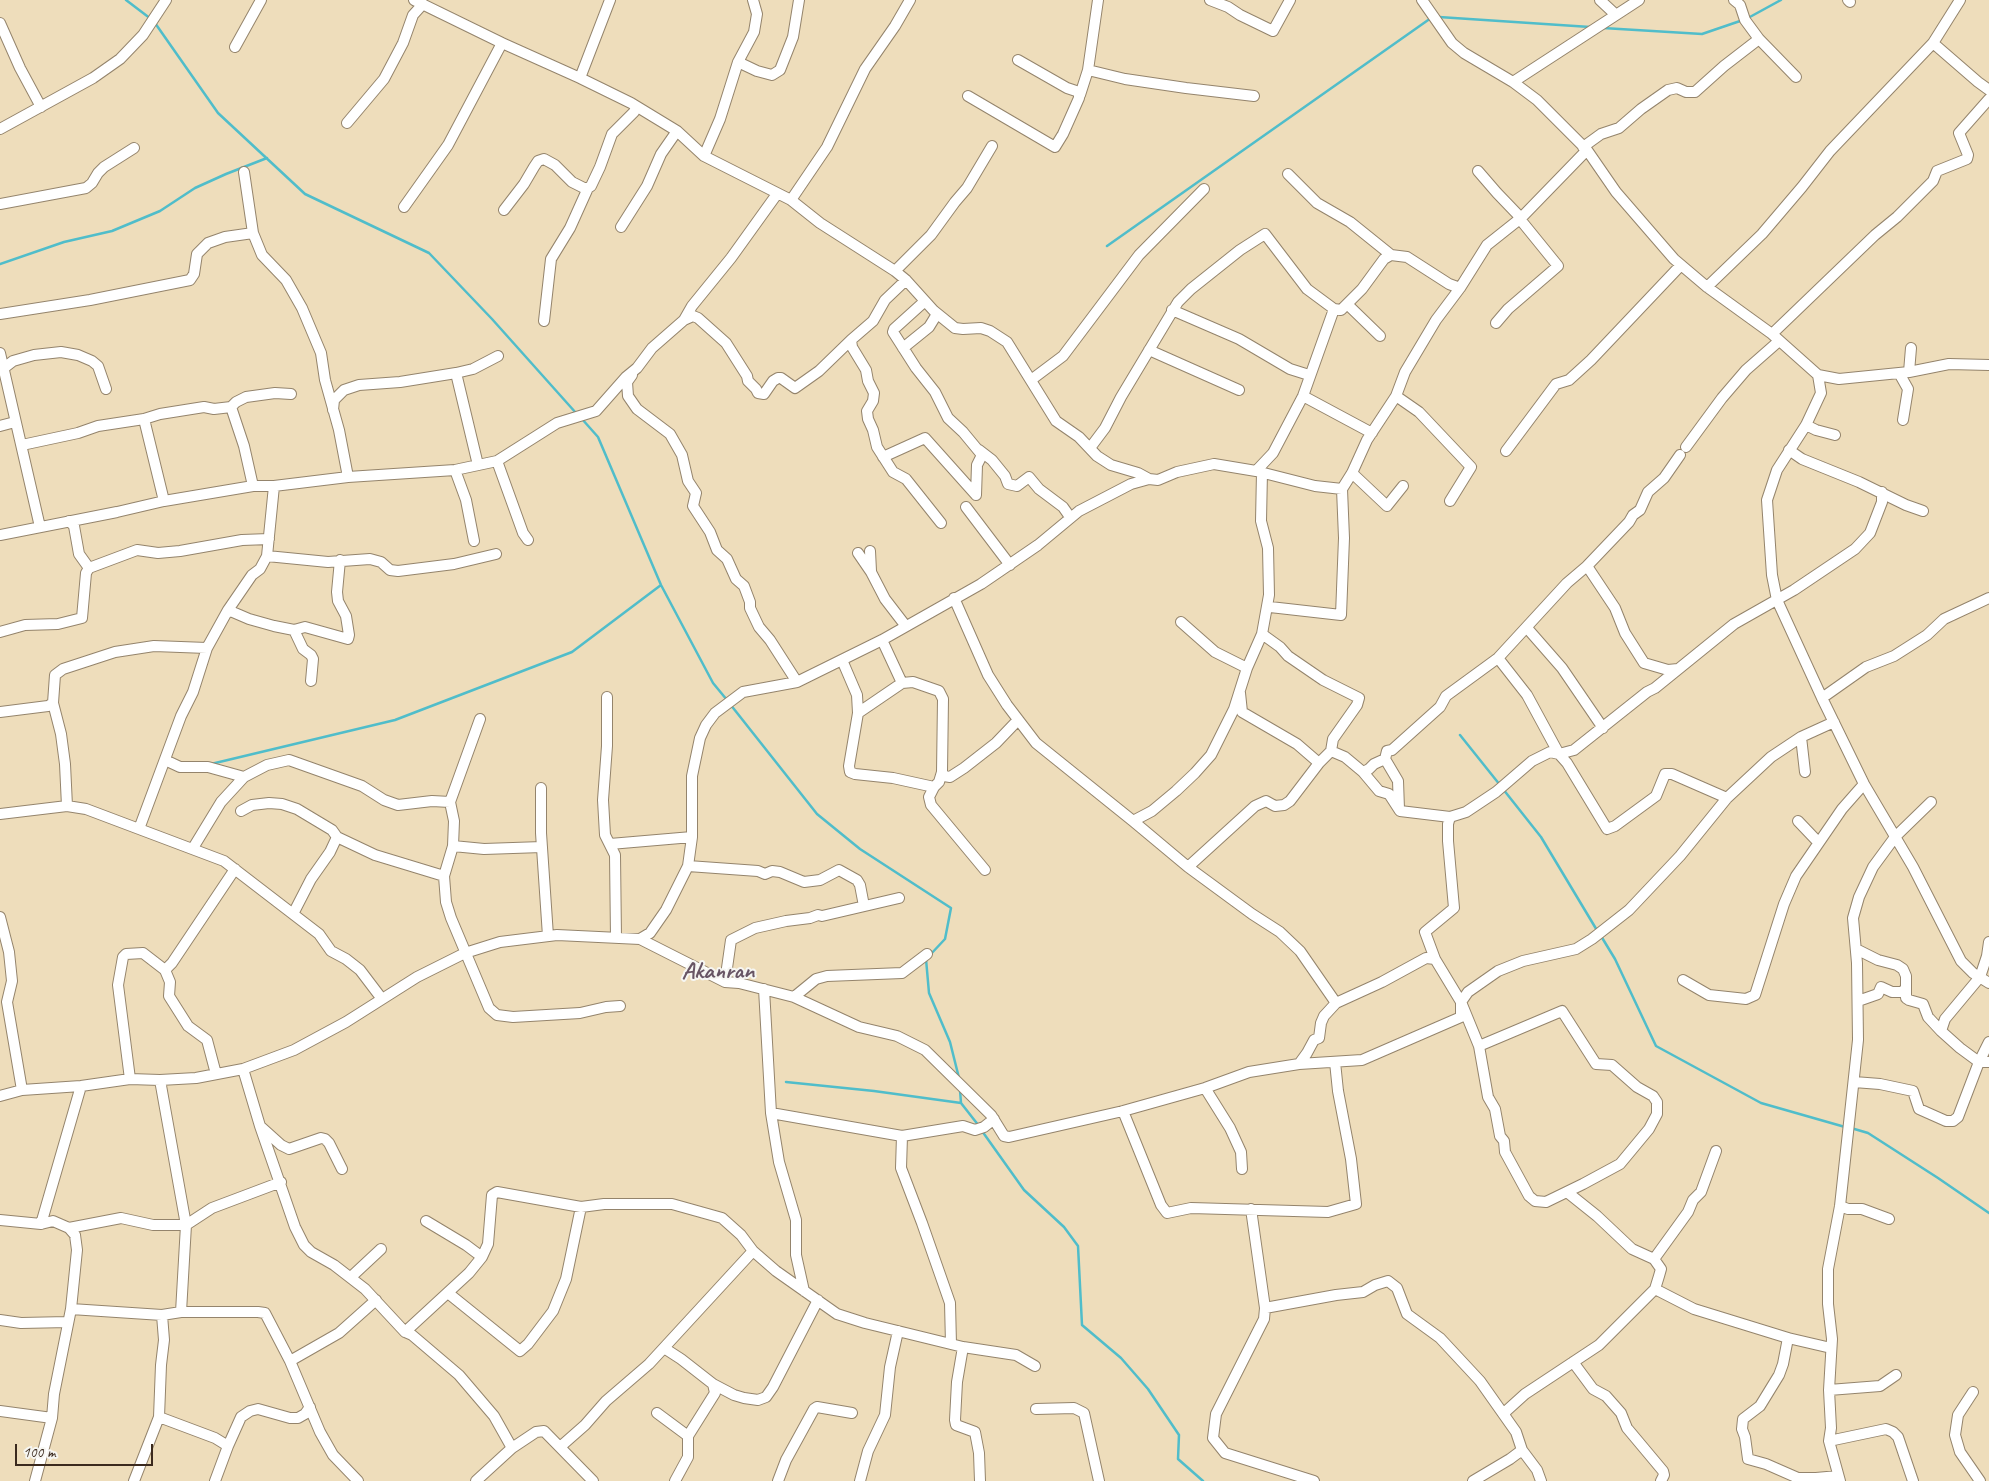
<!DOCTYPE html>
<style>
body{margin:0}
#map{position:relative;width:1989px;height:1481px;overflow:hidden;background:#edb;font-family:Caveat,sans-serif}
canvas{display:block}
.scale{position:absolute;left:15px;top:1444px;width:138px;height:22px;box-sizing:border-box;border:2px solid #3b2a1e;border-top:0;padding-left:6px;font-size:15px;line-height:18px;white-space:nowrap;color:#3b2a1e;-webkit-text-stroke:4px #f6f6f2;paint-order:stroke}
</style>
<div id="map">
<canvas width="1989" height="1481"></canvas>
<div class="scale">100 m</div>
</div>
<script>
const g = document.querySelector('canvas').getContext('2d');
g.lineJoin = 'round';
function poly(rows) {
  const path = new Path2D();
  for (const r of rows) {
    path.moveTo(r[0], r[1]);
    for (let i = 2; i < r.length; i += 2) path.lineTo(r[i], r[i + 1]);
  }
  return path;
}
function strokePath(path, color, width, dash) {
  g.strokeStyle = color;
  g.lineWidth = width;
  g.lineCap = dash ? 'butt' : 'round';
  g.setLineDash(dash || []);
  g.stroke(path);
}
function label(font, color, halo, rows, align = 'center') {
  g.font = font + ' Caveat,sans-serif';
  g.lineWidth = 4;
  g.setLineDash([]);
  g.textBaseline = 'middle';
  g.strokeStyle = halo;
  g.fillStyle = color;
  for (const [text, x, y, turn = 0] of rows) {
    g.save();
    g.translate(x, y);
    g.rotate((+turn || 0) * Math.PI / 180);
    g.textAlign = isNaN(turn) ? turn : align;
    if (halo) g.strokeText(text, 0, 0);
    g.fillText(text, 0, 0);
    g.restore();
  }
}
const stream = poly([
 [126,0,151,19],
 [1439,17,1590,27],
 [1748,18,1781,0],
 [155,23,218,113,305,194,429,253,492,319,576,413],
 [1603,28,1702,34,1743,20],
 [1107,246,1431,18],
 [0,264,64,242,112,231,160,211,195,188,226,174,267,158],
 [582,419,598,437,661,585,713,683,727,700],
 [730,704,817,814,860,849,951,908,945,939,930,955],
 [1460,735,1500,785],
 [211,764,395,720,572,652,661,585],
 [1503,789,1541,837,1598,932],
 [1601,936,1615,959,1656,1046,1761,1103,1845,1127],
 [926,959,929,993,950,1042,959,1078],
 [786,1082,874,1091,961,1103],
 [960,1090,961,1103,979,1126],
 [1851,1128,1868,1133,1938,1178,1989,1213],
 [982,1131,1024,1190,1064,1227,1078,1246,1082,1325,1121,1358,1148,1389,1179,1435,1178,1459,1203,1481]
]);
const minor = poly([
 [414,0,502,43,580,78,631,103,677,131,704,156,791,200,820,223,895,271,906,280,934,311,955,328,963,329,981,328,990,331,1007,342,1056,421,1079,437,1097,456,1111,465,1138,473,1149,479],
 [1210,0,1228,7,1240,15,1273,31,1290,0],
 [1600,0,1616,15,1639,0],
 [1734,0,1740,5,1745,20,1759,39,1796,77],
 [1848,0,1850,2],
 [0,23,20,68,41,107],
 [1933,43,1978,82,1989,90],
 [235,47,261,0],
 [738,62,757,71,772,75,780,70,793,37,799,0],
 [1088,70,1125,79,1186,88,1254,96],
 [580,78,610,0],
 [1513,82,1616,15],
 [1080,95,1088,70,1098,0],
 [968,96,1055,147,1063,134,1079,98,1079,92,1067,88,1018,60],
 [347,123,384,79,403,43,413,15,423,4],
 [0,129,93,78,120,59,143,35,166,0],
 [1583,147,1601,134,1619,128,1641,109,1668,90,1677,88,1686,92,1695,92,1724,66,1759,39],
 [1587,150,1616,192,1674,259,1707,287,1772,334,1818,375,1821,393,1806,425,1777,470,1767,500,1772,575,1777,600,1822,698,1864,784,1913,867,1961,961,1973,973,1989,983],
 [704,156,720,119,738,62,754,32,757,14,753,0],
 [1478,171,1497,193,1521,218],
 [244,172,253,233,262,255,286,280,302,308,321,353,325,380,339,430,348,477],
 [1288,174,1317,203,1350,222,1391,255],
 [791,200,827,147,865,69,895,26,910,0],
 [0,204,86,188,92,183,98,173,104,167,134,148],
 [404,207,448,145,502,43],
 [504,210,524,184,534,167,538,161,544,159,555,165,572,182,584,188,588,188,591,186,600,167,612,134,634,112,636,107],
 [621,227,647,186,661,154,677,131],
 [895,271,931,235,955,202,967,188,992,146],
 [1707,287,1762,234,1802,187,1830,151,1933,43,1960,0],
 [925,301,894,329,893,332,916,368,935,392,948,418,963,432,982,455,977,465,976,495],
 [1347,304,1380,336],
 [1172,310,1239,339,1290,369,1309,375],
 [0,314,90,300,190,280,194,274,197,254,208,243,225,237,253,233],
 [684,320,693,316,698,318,726,343,747,376,748,381,756,389,758,393,764,394,773,381,778,378,781,378,795,388,819,371,851,340,873,321,885,300,906,280],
 [544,321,551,259,570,228,588,188],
 [1496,323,1508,309,1558,266,1519,218],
 [1772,334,1875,235,1897,217,1933,181,1937,171,1967,159,1968,155,1959,133,1989,99],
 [851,340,852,347,866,370,868,381,874,393,873,401,867,411,868,419,873,430,877,447,893,472,906,479,941,523],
 [903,348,929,327,937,314],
 [1149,350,1239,390],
 [0,353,40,527],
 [4,368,13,361,34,355,61,352,78,355,92,361,98,366,106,389],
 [1909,372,1911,348],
 [456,373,478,465],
 [1899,373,1908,389,1903,420],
 [632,375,627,382,628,396,637,409,670,434,682,455,688,481,696,493,693,506,710,532,717,550,727,559,736,579,744,586,750,602,750,608,759,627,770,640,797,682],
 [1818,375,1839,379,1909,372,1949,364,1989,365],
 [1031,380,1063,356,1139,255,1204,189],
 [1303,396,1372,433],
 [1396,396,1419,412,1471,467,1450,501],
 [231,407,244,446,253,486],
 [333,410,334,400,344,390,359,385,400,382,456,373,473,369,498,356],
 [144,419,164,501],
 [1806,425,1816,430,1835,435],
 [0,426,15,422],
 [22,445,78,433,98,426,144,419,160,414,204,407,214,409,231,407,236,402,246,397,275,393,291,394],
 [1686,447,1722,398,1746,370,1779,341],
 [1090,448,1105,428,1121,397,1178,302,1191,289,1240,250,1265,234,1307,289,1334,309],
 [979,450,992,460,1005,476,1008,484,1017,486,1029,477,1039,489,1063,507,1070,517],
 [1789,450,1802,459,1859,482,1906,505,1923,511],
 [1506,451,1556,384,1569,380,1591,360,1681,265],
 [883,457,925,438,976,495],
 [497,461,523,533,528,540],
 [455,470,466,500,474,541],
 [1256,471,1273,453,1303,396,1334,309,1341,310,1362,289,1384,259,1391,255,1407,257,1449,284,1460,288],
 [1352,473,1387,506,1403,486],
 [966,507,1010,565],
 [69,521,74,526,79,554,89,568],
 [0,535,117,512,164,501,253,486,274,486,348,477,455,470,497,461,557,423,596,411,626,377,637,368,652,348,684,320,692,306,731,258,777,194],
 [870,551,871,571],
 [858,553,871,572,885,599,905,625],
 [267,556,328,562,370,559,381,562,390,570,398,571,454,564,496,554],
 [1587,566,1615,608,1625,633,1644,663,1668,670,1678,669],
 [954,598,988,675,1007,705,1036,743,1133,821,1188,867,1252,914,1280,932,1300,951,1336,1003],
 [1270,607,1341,615,1344,538,1342,489],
 [228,610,249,619,274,626,294,630,305,627,348,639,349,635,346,616,338,601,337,592,340,560],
 [1181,622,1215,652,1247,668],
 [1527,628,1562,668,1603,728],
 [294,630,303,649,311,655,313,659,311,681],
 [0,632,25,625,58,624,82,618,86,573,89,568,137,550,158,553,180,551,242,540,269,539],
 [882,640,902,683],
 [1498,658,1527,695,1559,754,1567,763,1607,829,1615,826,1656,796,1665,774,1672,774,1727,798],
 [842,660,857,695,858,713,849,766,850,772,855,774,893,778,934,787],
 [1240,693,1242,712,1297,744,1319,763],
 [607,697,607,746,603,800,605,835,615,855,616,938],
 [1822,698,1866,667,1894,656,1927,635,1944,619,1989,598],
 [53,703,61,734,65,764,67,806],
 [0,712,48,706,53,703,55,675,63,669,115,652,154,646,207,648],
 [858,713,902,683,913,682,939,691,943,699,942,772,939,782,934,787,929,797,931,805,985,870],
 [480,719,450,802,454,821,453,846,444,876,446,902,451,918,489,1008,497,1015,513,1017,580,1013,606,1007,620,1006],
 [1801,737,1805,772],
 [1331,751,1345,757,1363,772,1379,791,1389,794,1400,811,1450,817,1466,812,1496,792,1532,761,1550,752,1559,754,1574,750,1647,692,1655,688,1734,624,1794,590,1855,549,1870,533,1882,502,1882,492],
 [1385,759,1398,781,1399,809],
 [165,760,180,767,208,767,244,777],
 [942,772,944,776,950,777,964,768,996,743,1018,720],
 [1363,772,1369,769,1374,764,1385,759,1387,751,1392,750,1440,707,1446,696,1498,658,1567,583,1587,566,1629,522,1633,515,1640,510,1648,492,1664,478,1680,455],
 [541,788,541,833,548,936],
 [241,811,252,805,269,803,282,804,297,809,332,830,337,837,375,855,444,876],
 [0,814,67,806,86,809,224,861,319,934,331,951,346,959,360,970,382,999],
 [1450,817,1448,824,1448,841,1454,908,1425,932,1435,959,1461,1002,1479,1046,1488,1097,1495,1109,1500,1136,1504,1141,1505,1152,1529,1196,1535,1201,1546,1202,1583,1184,1620,1164,1649,1129,1657,1114,1657,1102,1653,1096,1637,1087,1612,1065,1596,1064,1562,1011,1479,1046],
 [1133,821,1152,811,1176,791,1195,773,1211,755,1234,709,1247,668,1262,634,1269,595,1268,548,1261,521,1262,472],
 [1798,821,1818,842],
 [139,829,181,716,193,692,207,648,228,610,252,575,260,569,267,556,274,486],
 [610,844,692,837],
 [453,846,484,849,542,847],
 [193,848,221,802,244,777,267,765,289,760,362,786,384,800,398,805,432,801,450,802],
 [688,866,758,871,765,874,772,871,780,872,804,882,820,880,839,870,857,880,860,885,864,906],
 [1188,867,1255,806,1266,801,1275,806,1284,805,1290,801,1319,763,1331,751,1333,739,1357,705,1359,698,1323,680,1288,656,1280,647,1262,634],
 [293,914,311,879,330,852,337,837],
 [0,917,9,952,12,981,7,1002,22,1090],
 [640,939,725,982,739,983,794,997,859,1027,897,1036,925,1050,991,1115,1004,1136,1009,1137,1123,1111,1205,1088,1249,1072,1299,1064,1362,1060,1461,1017,1461,1002,1468,992,1498,971,1523,961,1576,949,1592,939,1629,910,1680,856,1727,798,1771,757,1801,737,1834,722],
 [1856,949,1878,960,1897,965,1903,969,1906,976,1906,998,1909,1000,1923,1004,1928,1017,1941,1031,1960,1048,1979,1062,1989,1062],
 [165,970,172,963,235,869],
 [1683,980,1709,995,1746,999,1755,995,1784,904,1796,876,1842,809,1864,784],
 [725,982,731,940,755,928,786,921,810,918,818,915,822,916,899,898],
 [764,989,771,1113,779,1162,796,1220,796,1255,804,1291],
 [794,997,816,979,827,976,902,973,927,954],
 [1858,1001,1878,994,1881,987,1892,992,1901,992,1906,989],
 [1941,1031,1945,1019,1980,977,1987,956,1989,942],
 [1299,1064,1307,1053,1314,1040,1319,1038,1321,1023,1324,1016,1336,1003,1382,982,1426,958,1435,959],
 [243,1069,260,1126,295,1227,304,1245,311,1252,334,1265,365,1289,405,1332,412,1335,459,1375,494,1416,512,1448],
 [130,1079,118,985,123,957,126,954,143,953,165,970,170,982,169,996,188,1026,207,1040,216,1074],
 [160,1080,186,1225,181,1312],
 [1854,1082,1880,1084,1913,1091,1919,1109,1946,1121,1953,1121,1958,1117,1979,1062,1989,1042],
 [1205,1088,1230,1128,1241,1152,1242,1169],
 [0,1096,22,1090,81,1086,130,1079,160,1080,196,1078,243,1069,294,1050,346,1022,417,977,465,953,500,942,557,935,640,939,650,933,666,910,688,866,692,837,692,776,700,738,706,725,715,713,743,692,797,682,882,640,981,584,1038,545,1079,511,1131,484,1149,479,1158,480,1177,472,1214,464,1256,471,1315,486,1342,489,1352,473,1367,440,1396,396,1405,372,1436,320,1460,288,1487,245,1521,218,1587,150,1537,100,1513,82,1464,53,1452,43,1422,0],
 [1123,1111,1161,1205,1167,1213,1191,1208,1328,1212,1356,1204,1351,1159,1338,1091,1335,1062],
 [771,1113,902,1136,963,1126,975,1130,984,1127,994,1119],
 [261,1127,281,1145,289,1149,321,1138,325,1139,329,1143,342,1169],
 [902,1136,901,1168,922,1223,950,1303,951,1344],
 [1840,1206,1848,1209,1862,1209,1889,1219],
 [1251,1209,1265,1308,1264,1319,1216,1414,1213,1438,1225,1453,1314,1481],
 [0,1220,41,1224,53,1221,69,1228,75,1235,77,1250,71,1309,54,1394,52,1418,35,1481],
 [426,1221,466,1245,482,1257],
 [41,1224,81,1086],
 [69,1228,121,1218,153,1225,186,1225,212,1208,281,1182],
 [1654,1259,1688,1212,1693,1200,1701,1192,1716,1151],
 [351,1277,381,1249],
 [1655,1289,1694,1309,1788,1338,1831,1348],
 [448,1293,520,1351,528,1344,553,1311,566,1279,581,1207],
 [1265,1308,1336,1295,1363,1292,1375,1285,1388,1281,1397,1288,1407,1314,1440,1338,1480,1381,1516,1432,1522,1450,1510,1459,1473,1481],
 [71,1309,162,1315,181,1312,258,1312,265,1313,290,1361,320,1432,333,1455,358,1481],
 [0,1320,21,1323,68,1322],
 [405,1332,469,1273,482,1257,488,1244,492,1195,497,1192,581,1207,604,1204,672,1204,722,1218,741,1235,753,1251,776,1271,837,1314,865,1323,963,1347,1016,1355,1035,1366],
 [1788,1338,1783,1364,1779,1375,1760,1406,1743,1419,1742,1429,1745,1437,1748,1459,1766,1464,1798,1478,1816,1478,1838,1476],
 [963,1347,957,1382,955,1420,956,1425,975,1432,979,1453,980,1481],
 [664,1348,681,1359,713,1384,715,1393,688,1436,688,1457,675,1481],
 [290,1361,339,1333,376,1300],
 [1573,1362,1593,1389,1606,1396,1621,1413,1627,1428,1663,1471,1664,1475,1661,1481],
 [713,1384,734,1395,744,1398,758,1400,766,1397,773,1387,818,1300],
 [1829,1390,1880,1386,1896,1375],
 [1973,1392,1958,1415,1955,1435,1960,1452,1980,1481],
 [1036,1409,1074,1408,1084,1413,1099,1481],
 [0,1411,52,1418],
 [657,1413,688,1436],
 [1504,1413,1525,1394,1599,1345,1655,1289,1659,1276,1661,1269,1654,1259,1632,1249,1597,1216,1567,1192],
 [159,1417,215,1438,228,1446],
 [1829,1441,1886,1429,1893,1432,1898,1437,1913,1481],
 [560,1447,585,1425,606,1401,649,1364,753,1251],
 [1522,1450,1537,1470,1541,1481],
 [134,1481,159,1417,161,1365,164,1340,162,1315],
 [215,1481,228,1446,241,1417,250,1411,258,1409,290,1418,298,1418,305,1414,310,1407],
 [476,1481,512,1448,536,1432,544,1431,593,1481],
 [778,1481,786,1460,814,1409,817,1407,852,1413],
 [860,1481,868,1451,885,1415,890,1367,898,1331],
 [1840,1481,1829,1441,1831,1428,1829,1390,1832,1339,1828,1304,1828,1269,1840,1206,1858,1040,1857,963,1853,918,1859,897,1873,867,1895,837,1931,802]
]);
const quarterNames = [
 ["Akanran",718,972]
];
strokePath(stream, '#50bdca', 2.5);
strokePath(minor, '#94846c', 12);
strokePath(minor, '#fff', 10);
label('bold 24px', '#685564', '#f6f6f2', quarterNames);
</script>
